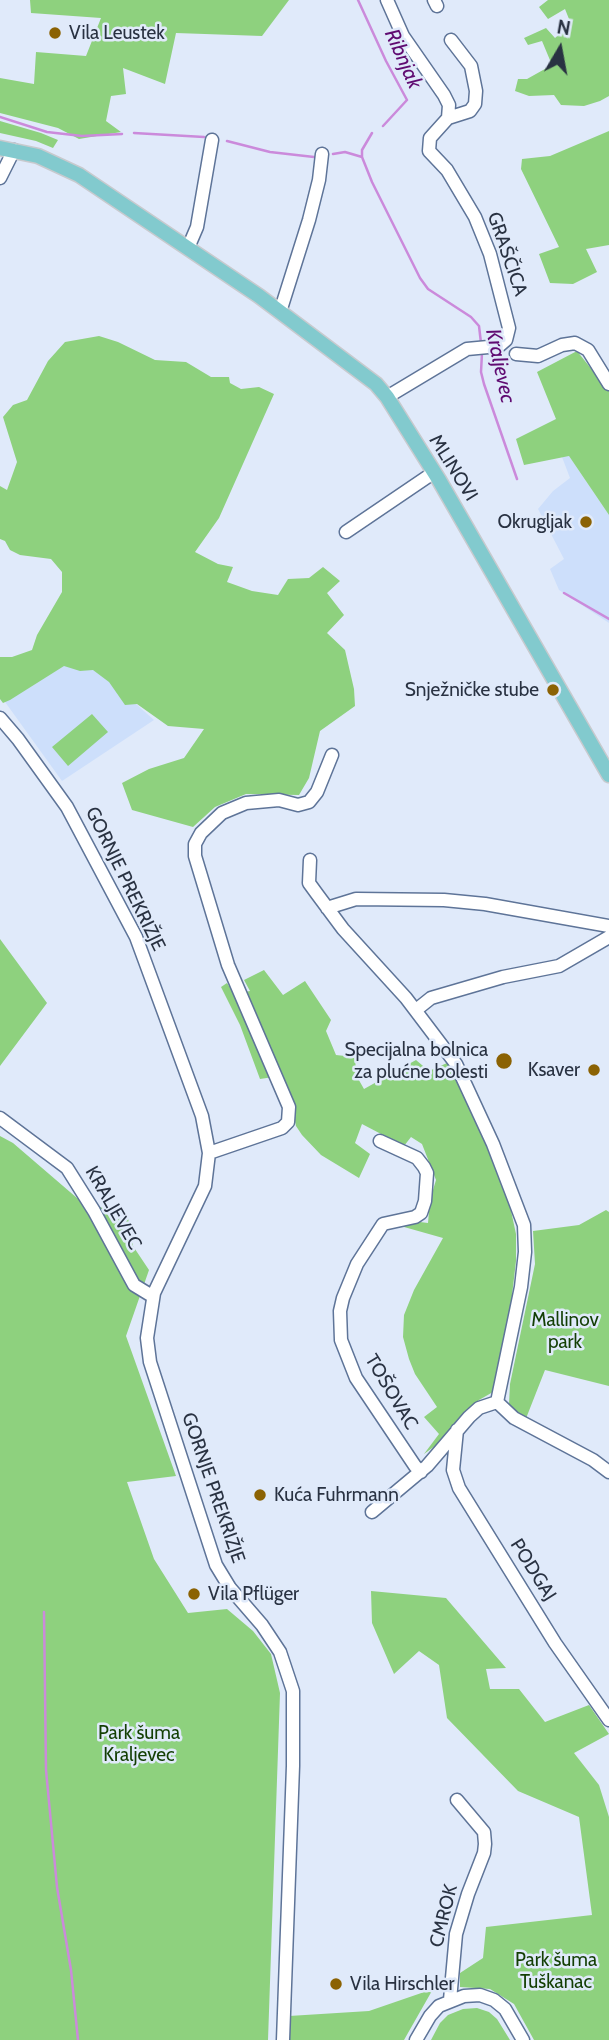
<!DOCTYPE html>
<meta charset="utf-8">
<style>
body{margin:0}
#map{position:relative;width:609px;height:2040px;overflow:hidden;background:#e0eafa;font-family:Cabin,sans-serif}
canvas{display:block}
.north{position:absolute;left:525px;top:14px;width:70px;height:70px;-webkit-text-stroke:5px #e0eafa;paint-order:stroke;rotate:10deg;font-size:19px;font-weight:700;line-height:28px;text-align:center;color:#293242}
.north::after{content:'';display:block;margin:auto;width:24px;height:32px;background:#293242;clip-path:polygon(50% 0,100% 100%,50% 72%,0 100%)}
</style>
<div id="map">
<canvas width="609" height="2040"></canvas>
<div class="north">N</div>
</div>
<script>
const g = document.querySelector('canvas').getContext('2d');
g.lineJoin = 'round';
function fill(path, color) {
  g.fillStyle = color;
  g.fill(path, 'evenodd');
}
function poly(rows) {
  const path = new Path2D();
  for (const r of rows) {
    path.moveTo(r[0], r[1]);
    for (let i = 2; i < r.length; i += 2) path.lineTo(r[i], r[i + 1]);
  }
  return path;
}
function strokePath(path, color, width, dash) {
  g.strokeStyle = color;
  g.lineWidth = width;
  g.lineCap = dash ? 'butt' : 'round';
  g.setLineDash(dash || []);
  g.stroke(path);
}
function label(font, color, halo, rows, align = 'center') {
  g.font = font + ' Cabin,sans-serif';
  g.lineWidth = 5;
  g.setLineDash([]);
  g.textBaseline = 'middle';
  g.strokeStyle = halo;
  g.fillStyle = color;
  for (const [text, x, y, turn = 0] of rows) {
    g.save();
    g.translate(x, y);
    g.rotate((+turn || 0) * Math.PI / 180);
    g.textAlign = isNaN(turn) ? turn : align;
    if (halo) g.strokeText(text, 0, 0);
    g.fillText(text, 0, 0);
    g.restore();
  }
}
const built = poly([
 [569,456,609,515,609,623,559,590,550,569,564,559,538,509,553,491,570,478,562,457],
 [71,646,154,720,62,781,0,695,0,662]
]);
const green = poly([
 [30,0,289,0,262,36,176,33,165,84,123,68,126,94,111,96,106,121,121,132,79,139,58,128,0,113,0,78,34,84,36,52,86,56,101,18,31,13],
 [548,0,609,0,609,96,600,101,584,106,561,105,554,95,529,96,515,91,518,79,527,79,552,65,542,41,528,45,524,38,546,28,555,38,571,24,565,9,548,19,539,7],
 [0,121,41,133,58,140,53,148,36,141,0,133],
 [609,131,609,245,586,249,597,272,573,284,550,283,539,254,559,247,521,169,522,159,550,156],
 [99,336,118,342,155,360,186,362,211,377,229,377,230,383,241,389,259,387,274,394,219,518,195,552,218,564,233,567,227,582,252,591,278,595,288,579,309,578,323,567,340,581,327,593,344,615,327,633,345,650,354,689,355,706,320,731,309,778,299,795,246,794,215,807,193,827,132,810,122,783,149,769,184,758,204,729,168,726,137,704,125,705,109,682,93,670,80,671,64,666,10,700,3,703,0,699,0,657,12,657,32,650,37,635,62,592,62,572,51,559,20,555,10,550,5,541,0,539,0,486,7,490,17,462,3,417,13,405,27,400,48,361,65,342],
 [577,351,609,391,609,515,569,456,524,465,516,439,556,419,537,372],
 [92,714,108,732,68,766,52,747],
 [0,939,47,1003,0,1066],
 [264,970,283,995,305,981,331,1020,326,1031,336,1055,345,1056,355,1053,356,1075,364,1089,416,1060,429,1071,447,1063,468,1099,510,1206,516,1234,516,1261,511,1304,493,1392,479,1400,457,1420,439,1443,424,1454,439,1434,424,1417,437,1407,415,1374,409,1359,403,1337,404,1315,414,1290,443,1238,397,1225,404,1220,428,1223,430,1200,436,1180,422,1144,411,1137,404,1146,362,1124,355,1143,370,1154,359,1178,321,1155,302,1135,296,1126,293,1110,280,1076,260,1079,240,1025,221,987,227,983,234,994,250,991,244,980],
 [0,1136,13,1143,77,1198,128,1218,133,1246,149,1270,126,1336,176,1476,127,1482,154,1559,188,1613,227,1609,253,1631,271,1654,280,1693,268,2040,0,2040],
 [606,1210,609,1212,609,1386,545,1370,525,1421,512,1411,509,1404,510,1384,535,1264,533,1231,579,1225],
 [371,1591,446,1598,506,1668,486,1669,490,1689,519,1689,545,1722,589,1705,609,1734,574,1753,599,1785,609,1817,609,2040,534,2040,514,2004,490,1989,460,1987,460,1973,483,1958,486,1927,592,1915,579,1817,518,1791,447,1718,439,1665,419,1651,394,1674,372,1623],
 [433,1989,404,2040,290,2040,289,2016,369,2011],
 [477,2008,489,2012,497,2019,510,2040,431,2040,440,2023,448,2015,463,2009]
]);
const stream = poly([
 [358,0,386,61,407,100,383,126],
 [0,117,47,132,82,136,122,134],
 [134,133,204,137],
 [227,141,270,152,314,157],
 [333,154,345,152,362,157,372,182,420,278,428,289,471,317,479,326,481,343],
 [362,157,362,150,372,133],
 [482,353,481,372,484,384,517,479],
 [564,593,609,619],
 [44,1612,46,1770,57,1887,71,1970,78,2040]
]);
const minor = poly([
 [434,0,437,6],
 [448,118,470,111,475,104,476,91,471,66,451,40],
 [0,178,14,150],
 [188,248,197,227,212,140],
 [280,312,309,220,319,180,322,154],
 [516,354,538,356,562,345,575,343,588,350,609,384],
 [387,397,467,349,499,346,506,340,509,328,490,254,475,217,447,170,429,151,430,138,448,118,449,105,444,95,403,36,387,0],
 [346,532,433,473],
 [0,718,18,739,67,807,136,937,202,1116,209,1153,205,1186,154,1293,147,1338,150,1362,216,1565,230,1588,262,1625,280,1652,293,1691,293,1766,283,2040],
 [310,860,309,883,317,894,343,929,406,998,456,1064,493,1144,524,1225,525,1252,521,1287,497,1402],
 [327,908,356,899,444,900,485,904,609,926],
 [416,1010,431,998,503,977,559,966,609,937],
 [0,1118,67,1168,94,1211,134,1285,152,1296],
 [380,1141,417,1158,424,1167,427,1173,425,1201,421,1213,415,1217,383,1224,357,1264,343,1298,340,1311,341,1340,356,1378,415,1466,421,1472],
 [209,1153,282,1128,288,1122,289,1107,228,965,195,856,195,844,201,833,222,813,246,803,279,800,298,805,309,802,317,792,332,755],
 [497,1402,514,1418,593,1460,609,1472],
 [457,1430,453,1470,459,1488,555,1643,609,1720],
 [372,1512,427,1466,469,1417,479,1408,497,1402],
 [450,2000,456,1934,468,1894,484,1853,485,1844,484,1832,457,1800],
 [416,2040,430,2016,439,2006,464,1996,480,1995,494,2000,505,2009,523,2040]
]);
const major = poly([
 [0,148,38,156,79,175,259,296,376,384,387,397,439,480,609,775]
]);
const markers = [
 [55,33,7,"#8b6203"],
 [586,522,7,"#8b6203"],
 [553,690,7,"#8b6203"],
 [504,1061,9,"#8b6203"],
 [594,1070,7,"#8b6203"],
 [260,1495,7,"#8b6203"],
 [194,1594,7,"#8b6203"],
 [336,1984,7,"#8b6203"]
];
const poiNames = [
 ["Vila Leustek",69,33],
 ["Okrugljak",572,522,"right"],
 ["Snježničke stube",539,690,"right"],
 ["Specijalna bolnica",488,1050,"right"],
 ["za plućne bolesti",488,1072,"right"],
 ["Ksaver",580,1070,"right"],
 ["Kuća Fuhrmann",274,1495],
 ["Vila Pflüger",208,1594],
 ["Vila Hirschler",350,1984]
];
const streetNames = [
 ["GRAŠČICA",507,254,71],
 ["MLINOVI",453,468,58],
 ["GORNJE PREKRIŽJE",125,879,64],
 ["KRALJEVEC",113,1208,60],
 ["TOŠOVAC",391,1392,59],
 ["GORNJE PREKRIŽJE",213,1488,71],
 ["PODGAJ",533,1570,58],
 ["CMROK",444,1916,-76]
];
const parkNames = [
 ["Mallinov",565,1320],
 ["park",565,1342],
 ["Park šuma",139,1733],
 ["Kraljevec",139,1755],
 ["Park šuma",556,1960],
 ["Tuškanac",556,1982]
];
const waterNames = [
 ["Ribnjak",403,59,66],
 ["Kraljevec",500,366,78]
];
fill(built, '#cddffb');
fill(green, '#8ed17e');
strokePath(stream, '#cb8adb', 2.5);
strokePath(minor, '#5e7498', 15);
strokePath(major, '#c7cace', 17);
strokePath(minor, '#fff', 12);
strokePath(major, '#82cace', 14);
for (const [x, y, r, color] of markers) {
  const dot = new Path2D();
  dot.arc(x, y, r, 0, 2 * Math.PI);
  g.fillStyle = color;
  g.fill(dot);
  strokePath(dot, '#e0eafa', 2.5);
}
label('19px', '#293242', '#e0eafa', poiNames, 'left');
label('19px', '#293242', '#e0eafa', streetNames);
label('19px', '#133f04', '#e0eafa', parkNames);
label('italic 21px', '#600c72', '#e0eafa', waterNames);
</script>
